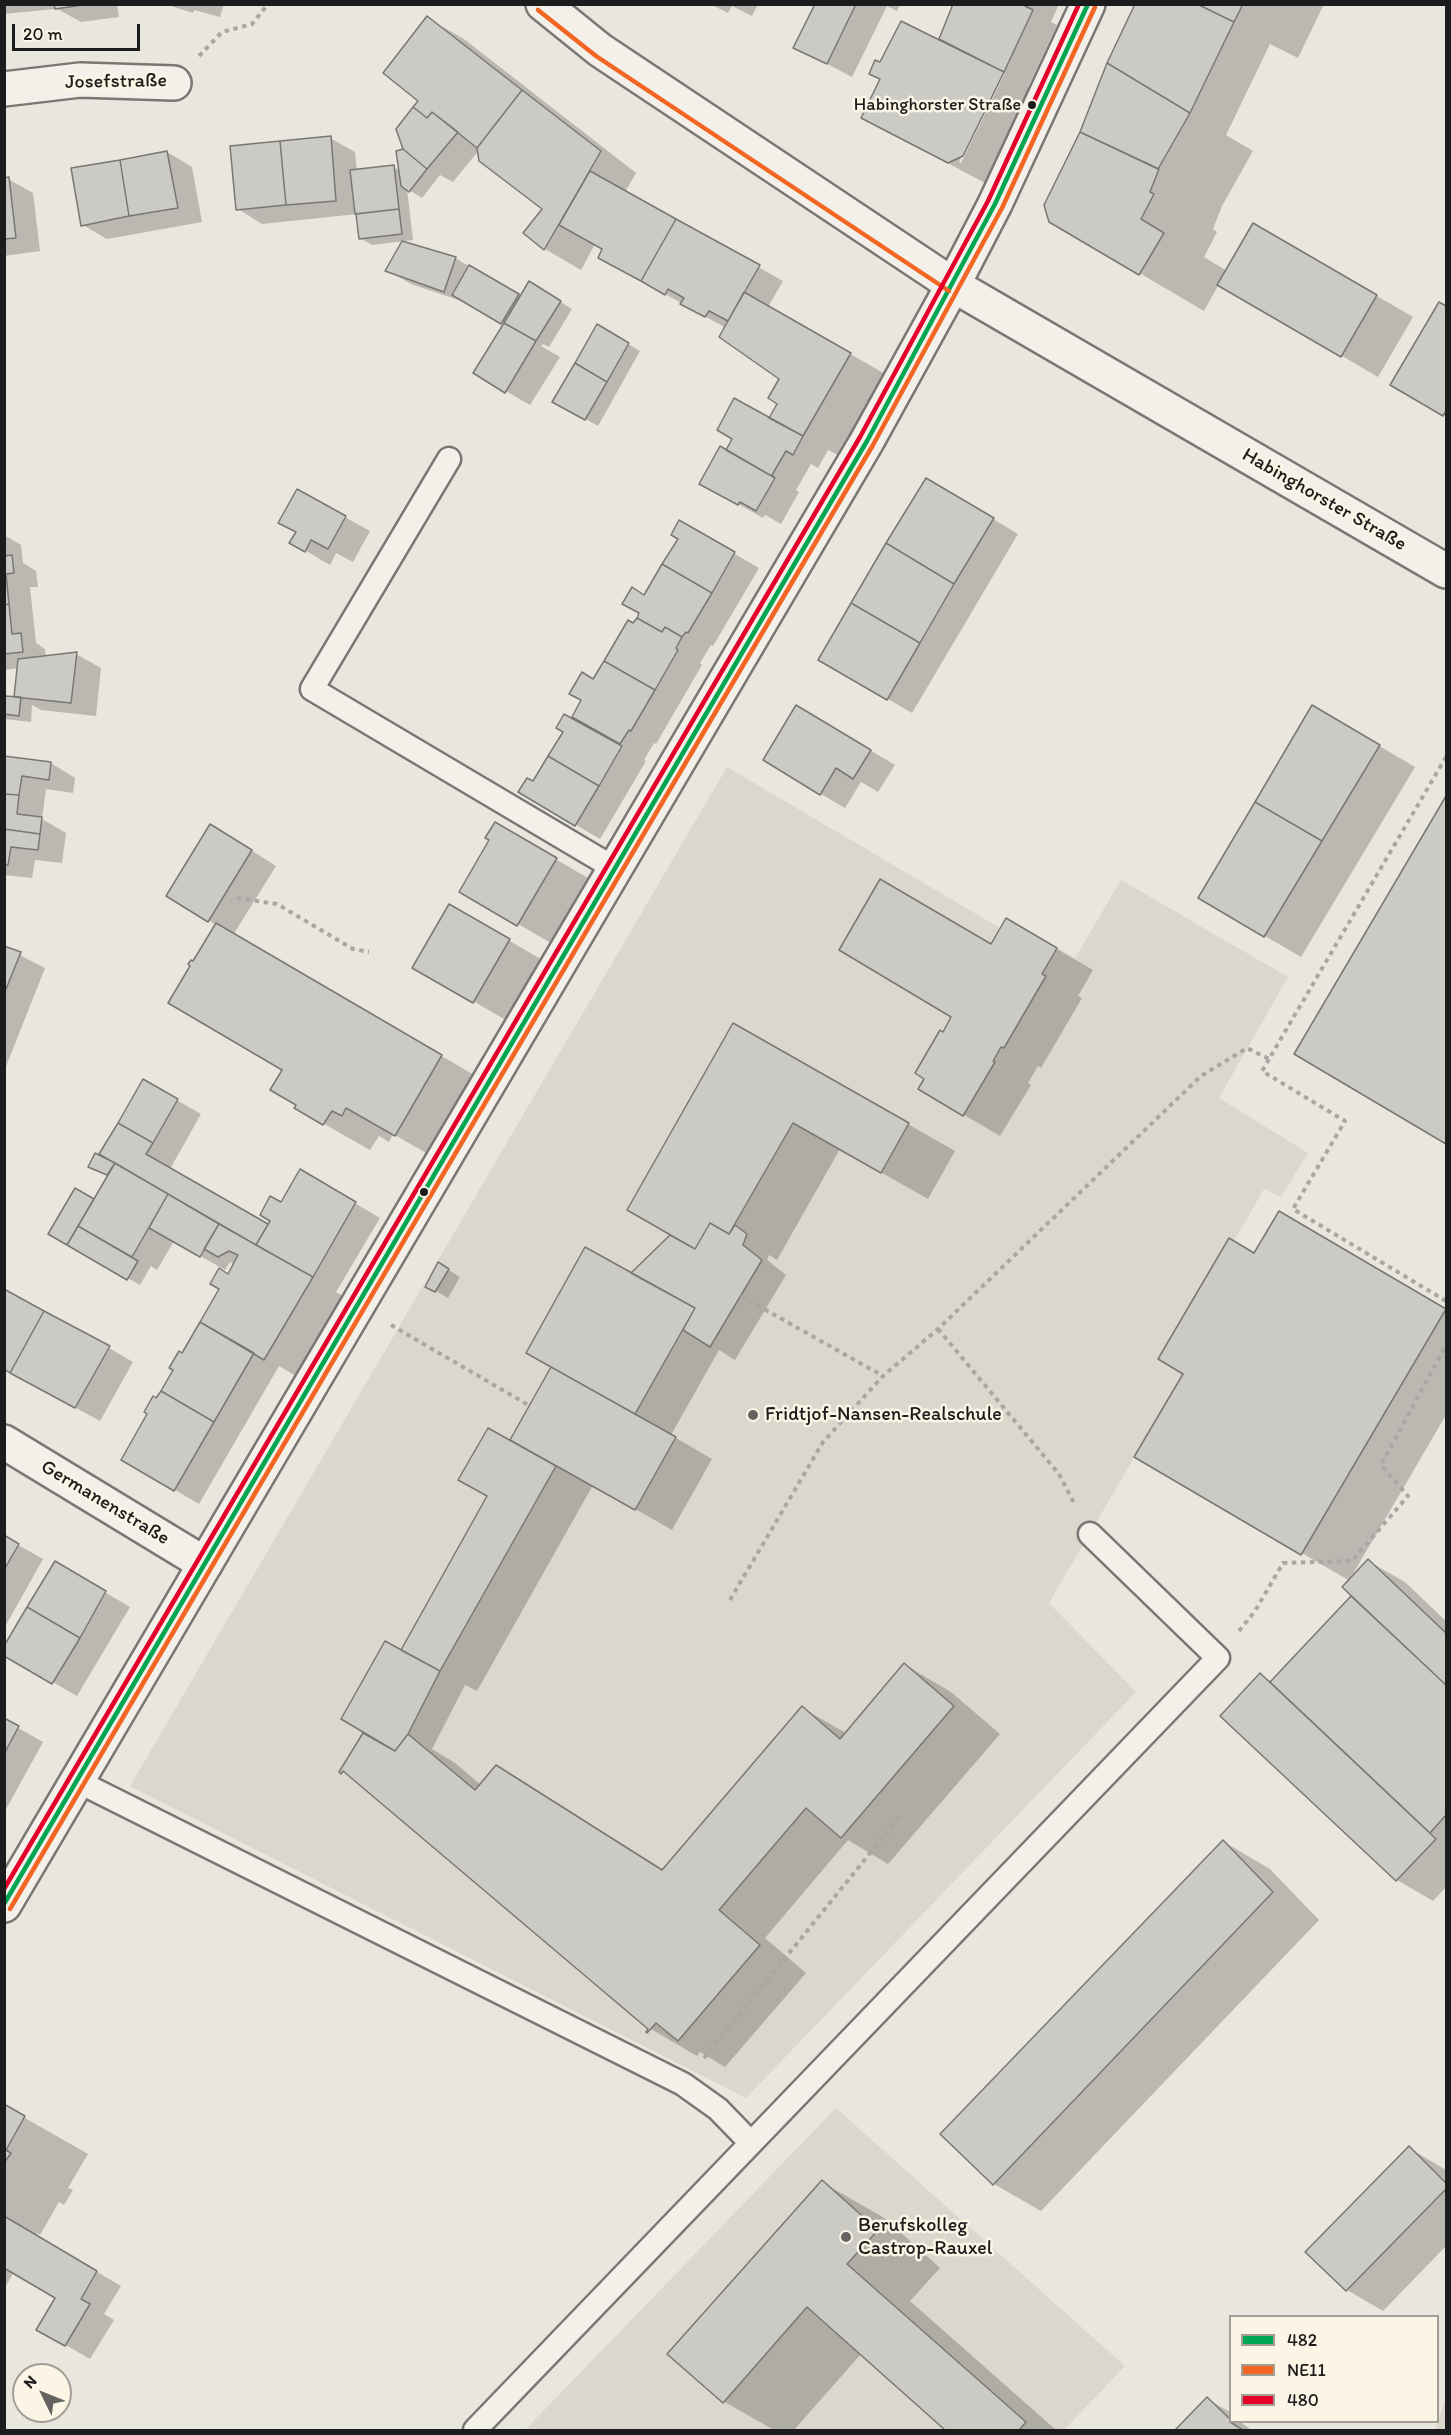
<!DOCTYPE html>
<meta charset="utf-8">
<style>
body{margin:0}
#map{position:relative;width:1451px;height:2435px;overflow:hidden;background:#e9e6de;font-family:Itim,sans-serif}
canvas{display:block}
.frame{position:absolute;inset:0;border:6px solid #1c1c1c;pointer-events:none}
.legend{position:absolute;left:1229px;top:2315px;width:210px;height:108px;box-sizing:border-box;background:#fcf5e5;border:2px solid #a29e95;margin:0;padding:8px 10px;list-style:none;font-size:18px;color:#1c1c1c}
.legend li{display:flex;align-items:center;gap:12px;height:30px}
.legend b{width:30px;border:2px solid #a29e95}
.north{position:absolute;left:12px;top:2363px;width:60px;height:60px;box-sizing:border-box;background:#fcf5e5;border:2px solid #a29e95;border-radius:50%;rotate:313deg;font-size:16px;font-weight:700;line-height:24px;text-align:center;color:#1c1c1c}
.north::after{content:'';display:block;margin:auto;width:21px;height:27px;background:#646360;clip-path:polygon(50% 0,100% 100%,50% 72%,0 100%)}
.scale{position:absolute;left:12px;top:24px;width:128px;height:27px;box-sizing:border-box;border:3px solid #1c1c1c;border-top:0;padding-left:8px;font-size:18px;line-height:21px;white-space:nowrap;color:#1c1c1c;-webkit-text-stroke:4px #fcf5e5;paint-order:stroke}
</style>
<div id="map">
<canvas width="1451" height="2435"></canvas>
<div class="frame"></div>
<ul class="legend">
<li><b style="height:8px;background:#00a651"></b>482</li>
<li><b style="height:8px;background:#f26522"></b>NE11</li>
<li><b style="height:8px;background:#e4002b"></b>480</li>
</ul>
<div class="north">N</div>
<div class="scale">20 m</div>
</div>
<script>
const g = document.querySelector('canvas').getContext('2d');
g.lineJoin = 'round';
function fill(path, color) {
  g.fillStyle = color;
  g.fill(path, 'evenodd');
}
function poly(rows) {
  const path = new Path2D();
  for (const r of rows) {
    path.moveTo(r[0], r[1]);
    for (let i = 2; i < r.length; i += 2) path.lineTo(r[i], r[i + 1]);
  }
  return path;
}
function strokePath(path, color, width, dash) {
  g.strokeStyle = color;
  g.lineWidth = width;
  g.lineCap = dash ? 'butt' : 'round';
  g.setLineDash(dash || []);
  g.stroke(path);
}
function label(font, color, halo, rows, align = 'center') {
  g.font = font + ' Itim,sans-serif';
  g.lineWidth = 5;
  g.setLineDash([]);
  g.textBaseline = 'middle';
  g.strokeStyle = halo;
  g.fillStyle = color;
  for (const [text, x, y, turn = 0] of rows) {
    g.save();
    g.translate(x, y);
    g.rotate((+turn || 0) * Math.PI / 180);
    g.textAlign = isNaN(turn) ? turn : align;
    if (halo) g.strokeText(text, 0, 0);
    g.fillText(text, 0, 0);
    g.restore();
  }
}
const built = poly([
 [727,767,1000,928,1006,918,1075,958,1121,880,1288,977,1219,1098,1308,1153,1281,1197,1264,1189,1234,1241,1229,1238,1158,1359,1183,1374,1049,1603,1136,1692,746,2098,130,1786],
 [836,2108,1125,2366,1064,2430,525,2430],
 [1446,2398,1446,2430,1435,2430]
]);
const shadow = poly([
 [4,4,117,4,119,17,81,22,54,7,54,9,4,14],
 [165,4,224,4,220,17,194,10,193,13],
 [710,4,758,4,752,16,732,6,728,13],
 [816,4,900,4,897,11,887,6,852,77,795,47],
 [955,4,1059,4,1051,22,1057,25,1028,87,1039,94,1000,176,985,183,863,118,881,80,881,64,948,46],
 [1002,73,1005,73,961,163,959,162],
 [1137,4,1324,4,1298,58,1270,44,1226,135,1253,151,1222,206,1213,229,1217,232,1204,257,1227,271,1254,225,1413,317,1378,377,1219,284,1204,311,1051,221,1082,132],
 [427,18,464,39,636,173,625,192,783,281,768,307,887,375,840,456,828,450,818,468,811,464,796,490,799,492,781,524,765,515,763,518,701,483,726,452,770,420,779,404,781,378,726,328,624,271,604,249,595,244,581,270,545,249,525,233,544,209,479,150,453,182,440,175,422,198,407,189,413,240,372,245,360,238,357,214,262,224,238,209,330,138,355,152,357,171,393,167,401,171,405,150,420,100],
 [167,152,192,167,202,222,107,239,83,225],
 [4,179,8,179,33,193,40,251,4,256],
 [455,258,522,297,530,283,572,309,549,347,543,344,541,346,560,357,530,405,506,391,505,324,470,304,411,284,387,270],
 [1440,304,1446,308,1446,416,1392,385],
 [597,326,640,351,598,426,554,401],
 [297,491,370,531,353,562,336,553,330,565,291,542,297,532],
 [951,494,1018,534,912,713,820,659],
 [680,522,759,568,713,646,711,645,700,663,702,665,656,744,654,743,644,760,646,761,600,839,520,792,534,783,565,732,565,716,572,718,594,681,634,625,641,613,645,596,680,538],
 [4,535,21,545,23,563,36,571,38,587,30,587,36,643,45,649,46,657,76,654,101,668,96,716,41,710,32,705,31,722,4,719,4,697,16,698,19,668,4,670],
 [821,721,895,765,878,792,861,782,845,808,821,794],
 [1349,728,1415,767,1301,957,1200,898],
 [4,757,51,763,75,778,73,793,46,789,42,819,66,833,62,863,35,860,32,878,4,875],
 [1446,799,1446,1142,1296,1053],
 [495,824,619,896,582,961,461,891,491,840],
 [235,840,276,866,233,935,488,1083,442,1162,393,1134,389,1142,379,1136,370,1150,296,1108,298,1105,284,1070,193,963,216,925,168,896],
 [449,906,572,977,537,1038,414,967],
 [1007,920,1093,970,1078,996,1082,998,1041,1068,1038,1066,1028,1083,1031,1085,1000,1136,920,1089,944,1034],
 [4,947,45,968,5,1069],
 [734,1025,955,1151,928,1199,840,1149,777,1260,769,1255,767,1260,786,1275,735,1360,719,1350,671,1435,712,1459,672,1530,593,1485,477,1691,465,1685,432,1749,455,1763,481,1785,497,1767,664,1870,802,1708,846,1733,905,1665,951,1692,1000,1734,888,1864,848,1840,765,1938,806,1973,725,2067,700,2052,697,2056,651,2029,400,1756,402,1652,489,1496,511,1442,553,1366,646,1283,634,1272,672,1234],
 [143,1081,201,1114,170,1169,269,1226,300,1171,380,1218,336,1292,348,1299,301,1379,279,1366,199,1504,123,1459,234,1265,230,1262,225,1270,174,1241,157,1270,151,1266,140,1285,50,1234,94,1201,109,1176,90,1166,96,1155,118,1167],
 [1279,1213,1446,1311,1446,1415,1350,1579,1368,1561,1405,1582,1446,1621,1446,1887,1433,1901,1397,1880,1223,1716,1260,1675,1272,1682,1353,1596,1350,1581,1136,1457],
 [439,1264,460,1277,448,1298,427,1286],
 [109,1348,133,1362,100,1421,4,1369],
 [4,1537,43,1559,6,1625,4,1624],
 [55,1563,130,1607,77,1696,4,1654],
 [4,1720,43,1742,4,1813],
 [1224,1842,1270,1869,1319,1920,1041,2211,994,2184],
 [4,2106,88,2154,68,2188,73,2190,64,2205,59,2202,40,2235,37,2233,36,2236,121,2286,104,2314,114,2320,90,2359,38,2329,57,2298,14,2272,4,2289],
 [1409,2148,1446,2170,1446,2246,1383,2311,1347,2290],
 [822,2182,886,2219,940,2268,910,2301,1056,2430,948,2430,861,2354,794,2430,774,2430,723,2401],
 [1207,2399,1230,2412,1230,2422,1241,2422,1251,2430,1177,2430]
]);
const building = poly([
 [54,4,89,4,55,9,54,4],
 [815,4,856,4,827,64,793,48,815,4],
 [953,4,1021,4,1033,10,1004,72,939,39,953,4],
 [1135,4,1197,4,1234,22,1190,113,1107,63,1135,4],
 [1197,4,1243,4,1234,22,1197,4],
 [427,16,522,90,477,148,432,112,427,118,413,107,418,101,383,73,427,16],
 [901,21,1004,72,963,156,948,163,861,118,880,79,869,74,875,60,880,62,901,21],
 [1107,63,1190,113,1158,169,1080,132,1107,63],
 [522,90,601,151,544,250,523,233,542,209,479,161,477,148,522,90],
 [413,107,427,118,432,112,458,132,427,169,403,149,396,129,413,107],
 [1080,132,1159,169,1150,192,1154,194,1141,219,1164,233,1139,275,1049,222,1044,205,1080,132],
 [331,136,336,201,286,205,280,141,331,136],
 [280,141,286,205,236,210,230,146,280,141],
 [403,149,427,169,409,192,401,186,396,151,403,149],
 [167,151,178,208,129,216,120,160,167,151],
 [120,160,129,216,81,226,71,168,120,160],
 [394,165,399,209,355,214,350,170,394,165],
 [590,171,676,219,641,281,598,258,602,249,559,225,590,171],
 [9,177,16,238,4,239,4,178,9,177],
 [399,209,402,234,359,239,356,214,399,209],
 [676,219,760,265,728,321,709,311,705,317,680,304,684,298,668,289,665,295,641,281,676,219],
 [1253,223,1377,295,1341,357,1217,285,1253,223],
 [402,241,456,257,444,292,385,271,402,241],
 [469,265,519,294,501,324,452,295,469,265],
 [529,281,561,301,536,341,504,323,529,281],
 [744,292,851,353,803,436,769,418,777,404,768,398,779,379,719,337,744,292],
 [1439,302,1446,306,1446,411,1443,416,1390,385,1439,302],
 [504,323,536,341,505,393,473,373,504,323],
 [597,324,629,343,607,382,575,363,597,324],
 [575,363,607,382,585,420,552,402,575,363],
 [734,398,803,436,793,455,786,451,772,475,775,478,726,450,732,439,717,430,734,398],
 [720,446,775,478,756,511,740,502,738,505,699,484,720,446],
 [926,478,994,518,954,584,886,543,926,478],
 [297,489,346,516,328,549,311,540,305,552,289,543,296,532,278,523,297,489],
 [679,520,735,552,712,593,662,564,678,539,671,535,679,520],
 [886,543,954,584,920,643,851,603,886,543],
 [12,555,14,573,6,574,9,604,4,605,4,556,12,555],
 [662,564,712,593,688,633,686,632,682,637,665,627,662,632,637,618,639,613,622,604,632,587,644,595,662,564],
 [851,603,920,643,887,700,818,660,851,603],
 [9,604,12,634,21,633,23,652,4,654,4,605,9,604],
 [637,618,662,632,665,627,682,637,676,648,678,650,655,690,604,661,628,620,633,623,637,618],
 [77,652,71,703,14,697,18,659,77,652],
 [604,661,655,690,631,731,629,730,620,744,572,717,581,700,569,694,582,672,593,679,604,661],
 [4,696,21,697,19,716,4,714,4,696],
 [796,705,871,750,853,779,836,768,820,795,763,760,796,705],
 [1312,705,1380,745,1322,841,1255,802,1312,705],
 [564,714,622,746,599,786,548,756,563,732,556,728,564,714],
 [4,756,51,762,49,780,22,776,19,795,4,794,4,756],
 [548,756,599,786,575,826,518,792,527,778,533,781,548,756],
 [4,794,19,795,17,814,42,817,40,834,4,829,4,794],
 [1446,796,1446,1144,1294,1054,1446,796],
 [1255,802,1322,841,1264,937,1198,898,1255,802],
 [495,822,557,858,517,926,459,892,489,840,485,838,495,822],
 [210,824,252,850,208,922,166,896,210,824],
 [4,829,40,834,38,850,11,847,8,865,4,865,4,829],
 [880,879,991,944,1006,918,1057,948,1042,974,1046,976,1004,1048,1001,1047,993,1061,995,1062,963,1116,918,1089,924,1079,915,1073,940,1030,943,1032,951,1017,839,950,880,879],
 [449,904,510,939,473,1003,412,968,449,904],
 [216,923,442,1055,395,1136,346,1108,342,1116,332,1111,323,1125,294,1108,296,1105,270,1090,282,1070,168,1003,190,966,188,964,191,960,193,961,216,923],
 [4,946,21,952,4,994,4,946],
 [733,1023,909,1123,881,1173,793,1123,729,1234,710,1223,695,1249,627,1210,733,1023],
 [143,1079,178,1099,153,1143,118,1123,143,1079],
 [118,1123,153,1143,146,1154,268,1224,256,1245,99,1154,118,1123],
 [95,1153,115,1163,107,1175,88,1167,95,1153],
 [115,1163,168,1194,132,1257,78,1226,115,1163],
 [300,1169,356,1202,313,1277,256,1245,270,1221,260,1215,270,1196,281,1202,300,1169],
 [75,1188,94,1199,67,1245,48,1234,75,1188],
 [168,1194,219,1224,200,1257,149,1228,168,1194],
 [1279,1211,1446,1309,1301,1555,1134,1457,1183,1374,1158,1359,1229,1238,1254,1253,1279,1211],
 [710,1223,729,1234,735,1225,747,1234,743,1245,762,1260,710,1347,683,1330,695,1308,631,1273,670,1235,695,1249,710,1223],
 [219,1224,313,1277,264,1360,200,1322,219,1289,210,1284,219,1268,228,1274,238,1255,229,1251,218,1257,204,1249,219,1224],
 [78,1226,138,1261,127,1280,67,1245,78,1226],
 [585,1247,695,1308,635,1414,526,1353,585,1247],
 [438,1262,449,1269,435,1292,425,1287,438,1262],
 [4,1289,44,1311,10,1373,4,1369,4,1289],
 [44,1311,110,1346,75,1408,10,1373,44,1311],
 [200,1322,254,1353,214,1422,161,1391,173,1370,169,1368,179,1351,182,1353,200,1322],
 [551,1367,676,1437,635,1510,510,1440,551,1367],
 [161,1391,214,1422,174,1491,121,1460,147,1414,144,1412,153,1396,156,1398,161,1391],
 [488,1428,556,1466,440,1671,401,1650,487,1496,458,1480,488,1428],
 [4,1535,19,1544,4,1570,4,1535],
 [1368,1559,1446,1633,1446,1685,1342,1587,1368,1559],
 [55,1561,106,1591,80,1638,27,1607,55,1561],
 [1351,1596,1446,1685,1446,1815,1430,1833,1270,1682,1351,1596],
 [27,1607,80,1638,52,1684,4,1656,4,1646,27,1607],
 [385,1641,440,1671,408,1734,395,1751,341,1719,385,1641],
 [904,1663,954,1706,841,1838,806,1808,719,1910,760,1945,678,2041,656,2023,647,2033,646,2032,648,2029,343,1771,341,1774,339,1772,363,1733,395,1751,408,1734,475,1790,496,1765,662,1870,802,1706,840,1739,904,1663],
 [1260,1673,1436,1839,1396,1881,1220,1716,1260,1673],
 [4,1718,19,1726,4,1754,4,1718],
 [1223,1840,1273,1892,993,2185,940,2134,1223,1840],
 [4,2104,25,2116,6,2150,11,2153,4,2163,4,2104],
 [1409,2146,1446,2183,1446,2189,1346,2291,1305,2252,1409,2146],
 [822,2180,878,2230,847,2264,1026,2422,1019,2430,945,2430,807,2307,723,2403,667,2354,822,2180],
 [4,2216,97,2271,81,2299,90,2304,65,2346,36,2330,55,2298,4,2268,4,2216],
 [1207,2397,1230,2419,1230,2422,1243,2430,1175,2430,1207,2397]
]);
const path = poly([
 [199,56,222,32,252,24,268,4],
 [237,898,277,904,353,949,369,952],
 [1269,1059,1262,1071,1345,1121,1293,1209,1446,1301],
 [741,1296,883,1376],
 [391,1325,530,1406],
 [938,1329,1059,1474,1075,1505],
 [730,1600,823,1442,883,1376,938,1329,1201,1076,1247,1048,1269,1059,1446,757],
 [1239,1631,1255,1611,1283,1563,1352,1561,1408,1496,1381,1465,1446,1345],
 [704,2058,901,1815]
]);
const service = poly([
 [449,459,312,689,614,868],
 [77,1781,683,2084,718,2109,751,2143],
 [475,2430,1218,1658,1090,1534]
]);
const minor = poly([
 [4,89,80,80,174,83],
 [953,285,995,204,1088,4],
 [4,1442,205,1564]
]);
const tertiary = poly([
 [4,1905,867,441,953,285]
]);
const primary = poly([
 [543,4,600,50,953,285,1446,571]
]);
const bus1 = poly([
 [4,1904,867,441,995,204,1088,4]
]);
const bus2 = poly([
 [538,10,596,56,949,291],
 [10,1909,873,445,1002,208,1095,7]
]);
const bus3 = poly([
 [4,1889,860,437,988,201,1079,4]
]);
const markers = [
 [1032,105,5,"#1c1c1c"],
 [424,1192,5,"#1c1c1c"],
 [753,1415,6,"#646360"],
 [846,2237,6,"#646360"]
];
const busNames = [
 ["Habinghorster Straße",1021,105]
];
const streetNames = [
 ["Josefstraße",116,82,-1],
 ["Habinghorster Straße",1324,500,30],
 ["Germanenstraße",105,1503,31]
];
const poiNames = [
 ["Fridtjof-Nansen-Realschule",765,1415],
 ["Berufskolleg",858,2226],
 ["Castrop-Rauxel",858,2249]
];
fill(built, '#dbd7cd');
fill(shadow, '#0003');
fill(building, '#cccac4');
strokePath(building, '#787773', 1.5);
strokePath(service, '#787773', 27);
strokePath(minor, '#787773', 38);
strokePath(tertiary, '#787773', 38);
strokePath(primary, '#787773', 38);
strokePath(path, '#a9a7a3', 4, [4.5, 4.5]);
strokePath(service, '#f3f0ea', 22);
strokePath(minor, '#f3f0ea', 33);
strokePath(tertiary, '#f3f0ea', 33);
strokePath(primary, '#f3f0ea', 33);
strokePath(bus1, '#00a651', 4.5);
strokePath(bus2, '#f26522', 4.5);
strokePath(bus3, '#e4002b', 4.5);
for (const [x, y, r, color] of markers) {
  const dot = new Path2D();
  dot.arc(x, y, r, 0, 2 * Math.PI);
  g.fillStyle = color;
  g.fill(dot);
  strokePath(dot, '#fcf5e5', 2);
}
label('18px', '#1c1c1c', '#fcf5e5', busNames, 'right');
label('20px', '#1c1c1c', '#fcf5e5', streetNames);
label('20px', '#1c1c1c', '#fcf5e5', poiNames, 'left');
</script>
